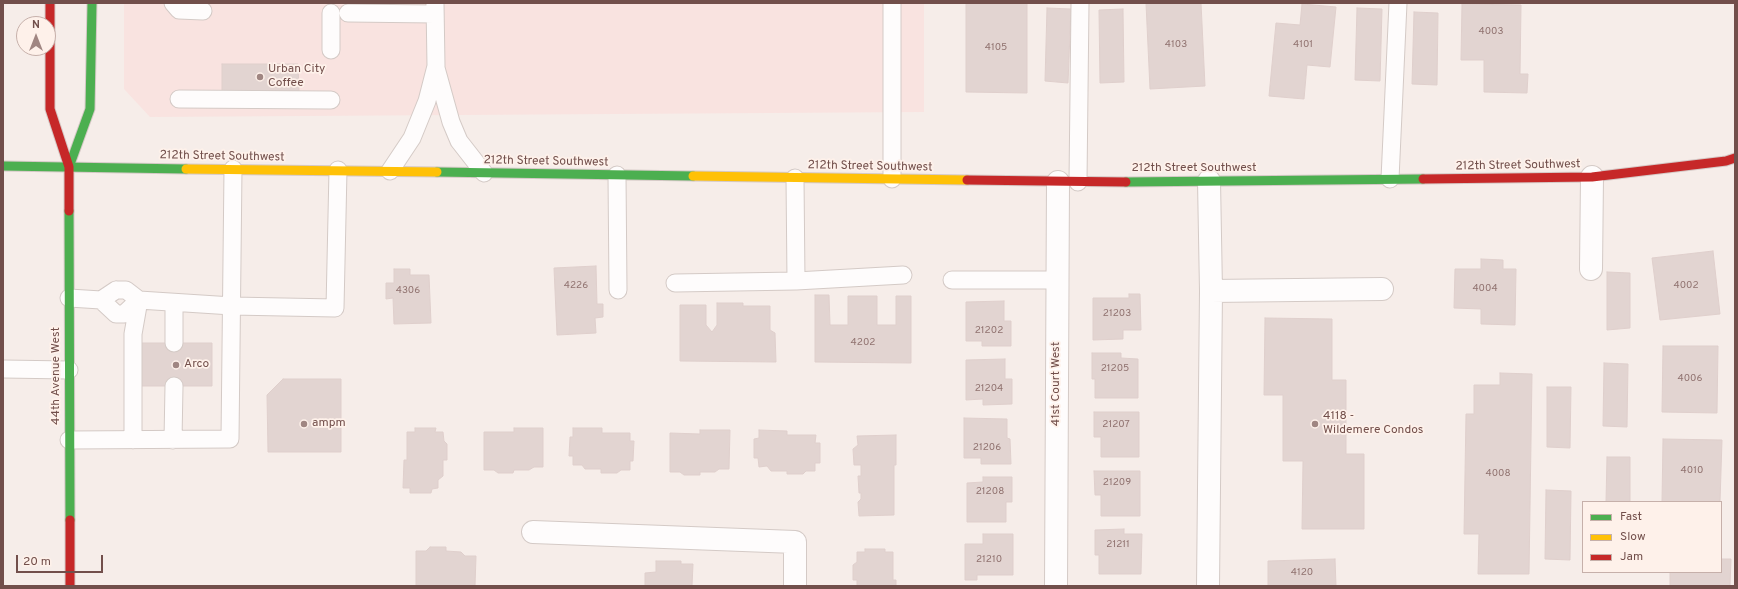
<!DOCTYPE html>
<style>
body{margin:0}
#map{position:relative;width:1738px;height:589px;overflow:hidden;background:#f6ede9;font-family:Overpass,sans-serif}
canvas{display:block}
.frame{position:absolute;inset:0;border:4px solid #724f4b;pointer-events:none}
.legend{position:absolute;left:1582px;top:501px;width:140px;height:72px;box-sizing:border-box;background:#fef1ea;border:1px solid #c6b0aa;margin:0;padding:5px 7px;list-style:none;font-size:12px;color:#724f4b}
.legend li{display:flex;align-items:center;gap:8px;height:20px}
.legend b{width:20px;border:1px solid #c6b0aa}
.north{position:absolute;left:16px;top:16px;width:40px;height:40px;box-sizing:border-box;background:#fef1ea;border:1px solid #c6b0aa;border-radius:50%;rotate:0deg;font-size:11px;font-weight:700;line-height:16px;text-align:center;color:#724f4b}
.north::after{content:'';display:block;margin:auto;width:14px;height:18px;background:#a08682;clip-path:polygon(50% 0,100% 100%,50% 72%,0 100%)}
.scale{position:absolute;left:16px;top:555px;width:87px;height:18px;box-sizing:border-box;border:2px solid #724f4b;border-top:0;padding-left:5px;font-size:12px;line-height:14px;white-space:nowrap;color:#724f4b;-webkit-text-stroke:3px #fef1ea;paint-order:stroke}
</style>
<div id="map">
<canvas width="1738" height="589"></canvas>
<div class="frame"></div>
<ul class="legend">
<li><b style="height:5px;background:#4caf50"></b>Fast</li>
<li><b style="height:5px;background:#ffc107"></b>Slow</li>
<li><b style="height:5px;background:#c62828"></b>Jam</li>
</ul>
<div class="north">N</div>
<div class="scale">20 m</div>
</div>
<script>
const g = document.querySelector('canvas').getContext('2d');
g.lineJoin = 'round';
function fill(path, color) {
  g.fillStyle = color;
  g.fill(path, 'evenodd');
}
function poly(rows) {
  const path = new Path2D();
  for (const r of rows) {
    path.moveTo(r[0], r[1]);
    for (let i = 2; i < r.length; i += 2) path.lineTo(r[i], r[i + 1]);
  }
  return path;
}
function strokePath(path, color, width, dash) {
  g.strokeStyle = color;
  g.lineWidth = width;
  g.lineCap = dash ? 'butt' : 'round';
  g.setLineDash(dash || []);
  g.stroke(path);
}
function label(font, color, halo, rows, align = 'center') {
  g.font = font + ' Overpass,sans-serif';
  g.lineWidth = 3.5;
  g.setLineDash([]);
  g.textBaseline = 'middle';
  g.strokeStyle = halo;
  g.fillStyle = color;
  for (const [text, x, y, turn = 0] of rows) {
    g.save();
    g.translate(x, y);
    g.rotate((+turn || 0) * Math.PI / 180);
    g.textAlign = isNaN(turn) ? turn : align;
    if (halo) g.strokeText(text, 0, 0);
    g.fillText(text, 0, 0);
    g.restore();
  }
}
const commercial = poly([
 [124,3,924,3,924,112,150,117,124,89]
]);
const building = poly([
 [966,3,1027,3,1027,93,966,92,966,3],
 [1146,3,1201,3,1205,86,1150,89,1146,3],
 [1302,4,1336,7,1330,67,1307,65,1304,99,1269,96,1276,23,1300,25,1302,4],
 [1462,4,1521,5,1520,74,1528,74,1527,93,1484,92,1484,60,1461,60,1462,4],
 [1047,8,1071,9,1068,83,1045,81,1047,8],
 [1357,8,1382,9,1380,81,1355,80,1357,8],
 [1123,9,1124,82,1100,83,1099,10,1123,9],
 [1414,12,1438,13,1437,85,1412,84,1414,12],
 [222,64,298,64,299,91,222,91,222,64],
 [1713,251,1720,314,1660,320,1652,258,1713,251],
 [1481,259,1503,260,1503,269,1516,269,1515,325,1481,324,1481,309,1454,308,1455,269,1481,269,1481,259],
 [596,266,597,304,603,304,603,317,595,318,596,333,557,335,554,268,596,266],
 [394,269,410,269,410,275,429,275,431,323,394,324,393,298,386,299,386,283,394,283,394,269],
 [1607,272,1630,273,1630,328,1607,330,1607,272],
 [1129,294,1140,294,1141,330,1123,330,1123,339,1093,340,1093,298,1129,298,1129,294],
 [815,295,829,295,830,325,848,325,848,296,877,296,877,325,896,325,896,296,911,296,911,363,815,362,815,295],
 [1004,301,1004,321,1011,321,1011,346,982,346,982,341,966,341,966,302,1004,301],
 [717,303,743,303,743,306,770,306,770,330,775,333,776,362,680,361,680,305,706,305,706,325,712,332,717,325,717,303],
 [1265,318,1332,319,1332,380,1346,380,1346,454,1364,454,1364,529,1302,529,1303,461,1283,461,1283,395,1264,395,1265,318],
 [139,343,212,343,212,386,139,386,139,343],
 [1663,346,1718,346,1717,413,1662,412,1663,346],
 [1092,353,1121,353,1121,358,1138,359,1138,398,1095,398,1095,379,1092,379,1092,353],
 [1005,359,1005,379,1012,379,1012,404,983,405,983,399,966,400,966,360,1005,359],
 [1604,363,1628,364,1627,427,1603,426,1604,363],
 [1500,373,1532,374,1529,574,1478,574,1479,534,1464,534,1466,414,1474,414,1474,385,1500,385,1500,373],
 [283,379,341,379,341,452,268,452,267,395,283,379],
 [1547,387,1571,387,1570,448,1547,447,1547,387],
 [1094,412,1139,412,1139,457,1101,457,1101,437,1094,437,1094,412],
 [964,418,1007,419,1007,438,1010,439,1011,464,981,464,981,458,964,458,964,418],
 [415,428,436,428,435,432,443,432,444,441,447,444,447,460,443,460,443,476,438,480,438,488,432,489,431,493,410,493,410,488,403,488,404,460,407,460,407,432,415,432,415,428],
 [514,428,543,428,543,467,534,467,529,470,514,470,513,473,498,473,494,470,484,470,484,432,514,432,514,428],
 [573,428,602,428,602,433,630,433,630,441,634,441,633,461,630,461,630,470,621,470,617,473,601,473,601,469,585,469,582,465,573,465,573,456,569,456,570,437,573,437,573,428],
 [700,430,730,430,729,469,719,469,715,472,700,472,700,475,684,475,680,472,670,472,670,433,700,434,700,430],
 [759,430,787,431,787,435,816,435,815,443,820,443,820,463,815,463,815,471,806,471,803,474,787,474,787,471,771,471,767,466,759,467,758,458,754,458,754,439,759,438,759,430],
 [896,435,896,465,894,465,894,515,859,516,858,502,861,499,861,493,859,493,858,476,861,476,861,465,854,465,853,449,858,445,857,436,896,435],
 [1663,439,1722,440,1720,502,1662,502,1663,439],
 [1607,457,1630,457,1630,502,1606,502,1607,457],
 [1094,471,1140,471,1140,516,1101,516,1101,495,1095,495,1094,471],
 [983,477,1012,477,1012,502,1006,502,1006,522,967,522,967,483,983,482,983,477],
 [1546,490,1571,491,1570,560,1545,559,1546,490],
 [1124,529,1124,534,1142,534,1141,574,1099,574,1099,555,1095,555,1095,530,1124,529],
 [983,534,1013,534,1013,575,977,575,977,580,965,580,965,544,983,544,983,534],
 [430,547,446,547,446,551,461,552,465,556,476,556,475,586,416,586,416,551,426,551,430,547],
 [865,549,885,549,885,552,893,552,893,580,896,580,896,586,857,586,857,580,853,580,853,565,857,562,857,552,865,552,865,549],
 [1335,559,1336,586,1268,586,1268,561,1335,559],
 [1721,559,1731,559,1730,586,1670,586,1670,572,1721,572,1721,559],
 [656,561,681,561,681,564,693,564,692,586,645,586,645,573,656,572,656,561]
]);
const lane = poly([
 [173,3,179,10,203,11],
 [892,3,892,179],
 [331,13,331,50],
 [348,13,435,14],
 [436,68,451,122,459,141,484,173],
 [179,99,331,100],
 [390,171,412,138,427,101,436,66,435,3],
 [617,175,618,290],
 [795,178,796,281,903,275],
 [1390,179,1398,3],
 [1078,182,1080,3],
 [952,280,1057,280],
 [675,283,796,281],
 [116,290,126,290,139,300,124,314,116,314,101,300,116,290],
 [69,298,101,300],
 [174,343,174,304],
 [3,369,69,370],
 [69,440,230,439,233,169],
 [133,440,133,334,139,300,232,306,335,308,338,170],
 [173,440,174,386]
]);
const street = poly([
 [1591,269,1592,177],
 [1211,291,1382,289],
 [533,532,795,542,795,586],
 [1056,586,1058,182],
 [1208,586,1211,291,1209,181]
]);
const fast = poly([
 [3,166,186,169],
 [69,167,90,109,92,3],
 [437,172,693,176],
 [1126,182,1423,179],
 [69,211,70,520]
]);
const slow = poly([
 [186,169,437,172],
 [693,176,967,180]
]);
const jam = poly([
 [50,3,50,109,69,167,69,211],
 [1423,179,1592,177,1726,161,1735,158],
 [967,180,1126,182],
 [70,520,70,586]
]);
const markers = [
 [260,77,4,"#a08682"],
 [176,365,4,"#a08682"],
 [304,424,4,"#a08682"],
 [1315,424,4,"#a08682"]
];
const numberNames = [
 ["4003",1491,32],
 ["4103",1176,45],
 ["4101",1303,45],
 ["4105",996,48],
 ["4226",576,286],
 ["4002",1686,286],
 ["4004",1485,289],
 ["4306",408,291],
 ["21203",1117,314],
 ["21202",989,331],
 ["4202",863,343],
 ["21205",1115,369],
 ["4006",1690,379],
 ["21204",989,389],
 ["21207",1116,425],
 ["21206",987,448],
 ["4010",1692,471],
 ["4008",1498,474],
 ["21209",1117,483],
 ["21208",990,492],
 ["21211",1118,545],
 ["21210",989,560],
 ["4120",1302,573]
];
const poiNames = [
 ["Urban City",268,70],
 ["Coffee",268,84],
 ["Arco",184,365],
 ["4118 -",1323,417],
 ["Wildemere Condos",1323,431],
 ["ampm",312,424]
];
const streetNames = [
 ["212th Street Southwest",222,157,1],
 ["212th Street Southwest",546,162,1],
 ["212th Street Southwest",1518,166,-1],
 ["212th Street Southwest",870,167,1],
 ["212th Street Southwest",1194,169],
 ["44th Avenue West",57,376,-90],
 ["41st Court West",1057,384,-90]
];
fill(commercial, '#f9e3e0');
fill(building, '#e2d4d1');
strokePath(building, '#dfcfcc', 1);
strokePath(lane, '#d4cac6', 19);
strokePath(street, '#d4cac6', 24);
strokePath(fast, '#d5c9c6', 11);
strokePath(slow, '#d5c9c6', 11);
strokePath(jam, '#d5c9c6', 11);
strokePath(lane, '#fefcfc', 17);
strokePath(street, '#fefcfc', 22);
strokePath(fast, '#4caf50', 9);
strokePath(slow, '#ffc107', 9);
strokePath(jam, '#c62828', 9);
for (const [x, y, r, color] of markers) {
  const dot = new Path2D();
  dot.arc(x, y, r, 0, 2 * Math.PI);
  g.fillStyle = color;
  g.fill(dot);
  strokePath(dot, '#fef1ea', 1.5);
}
label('10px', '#90726f', null, numberNames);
label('12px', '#724f4b', '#fef1ea', poiNames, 'left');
label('12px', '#724f4b', '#fef1ea', streetNames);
</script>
